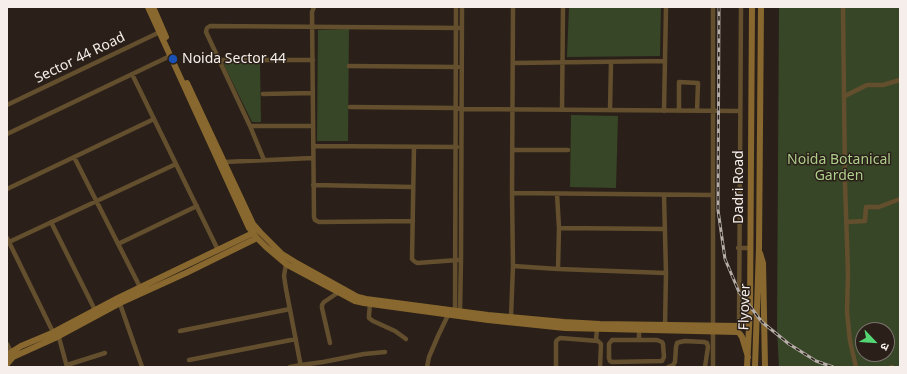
<!DOCTYPE html>
<meta charset="utf-8">
<style>
body{margin:0}
#map{position:relative;width:907px;height:374px;overflow:hidden;background:#2a2019;font-family:"Noto Sans","Noto Sans Devanagari",sans-serif}
canvas{display:block}
.frame{position:absolute;inset:0;border:8px solid #f5eeea;pointer-events:none}
.north{position:absolute;left:855px;top:322px;width:40px;height:40px;box-sizing:border-box;background:#2a2019;border:1px solid #7b726d;border-radius:50%;rotate:115deg;font-size:11px;font-weight:700;line-height:16px;text-align:center;color:#f5eeea}
.north::after{content:'';display:block;margin:auto;width:14px;height:18px;background:#53d673;clip-path:polygon(50% 0,100% 100%,50% 72%,0 100%)}
</style>
<div id="map">
<canvas width="907" height="374"></canvas>
<div class="frame"></div>
<div class="north">उ</div>
</div>
<script>
const g = document.querySelector('canvas').getContext('2d');
g.lineJoin = 'round';
function fill(path, color) {
  g.fillStyle = color;
  g.fill(path, 'evenodd');
}
function poly(rows) {
  const path = new Path2D();
  for (const r of rows) {
    path.moveTo(r[0], r[1]);
    for (let i = 2; i < r.length; i += 2) path.lineTo(r[i], r[i + 1]);
  }
  return path;
}
function strokePath(path, color, width, dash) {
  g.strokeStyle = color;
  g.lineWidth = width;
  g.lineCap = dash ? 'butt' : 'round';
  g.setLineDash(dash || []);
  g.stroke(path);
}
function label(font, color, halo, rows, align = 'center') {
  g.font = font + ' "Noto Sans",sans-serif';
  g.lineWidth = 3;
  g.setLineDash([]);
  g.textBaseline = 'middle';
  g.strokeStyle = halo;
  g.fillStyle = color;
  for (const [text, x, y, turn = 0] of rows) {
    g.save();
    g.translate(x, y);
    g.rotate((+turn || 0) * Math.PI / 180);
    g.textAlign = isNaN(turn) ? turn : align;
    if (halo) g.strokeText(text, 0, 0);
    g.fillText(text, 0, 0);
    g.restore();
  }
}
const green = poly([
 [569,7,661,7,660,56,567,57],
 [779,7,900,7,900,367,779,367,777,329],
 [863,330,887,330,887,354,863,354],
 [349,29,348,141,317,141,318,30],
 [260,62,261,122,252,122,223,63],
 [571,115,618,116,616,188,570,187]
]);
const street = poly([
 [314,7,312,12,314,217,315,220,319,222,413,221],
 [843,7,845,183,848,273,847,312,850,341,856,367],
 [218,60,313,60],
 [513,63,665,61],
 [349,66,458,67],
 [132,74,218,250],
 [263,94,313,93],
 [845,96,867,85,883,85,900,80],
 [7,105,162,31],
 [350,107,455,108,462,109,740,111],
 [562,110,563,7],
 [610,110,611,62],
 [664,111,666,7],
 [679,111,679,82,698,83,697,111],
 [250,126,313,126],
 [7,134,170,56],
 [313,146,457,147],
 [414,147,412,259,414,261,417,263,458,260],
 [512,150,568,150],
 [74,157,141,289],
 [264,160,250,126,206,32,207,28,210,26,462,28],
 [224,162,313,158],
 [313,185,413,187],
 [7,189,154,119],
 [512,193,713,195],
 [557,194,559,228,558,269],
 [664,195,666,273,665,327],
 [51,222,96,312],
 [847,222,865,221,866,207,879,207,900,199],
 [559,228,664,229],
 [7,238,53,332],
 [9,242,176,164],
 [118,244,197,206],
 [738,248,750,248],
 [287,262,286,264,284,276,286,289,301,367],
 [513,266,558,269,666,273],
 [119,301,142,367],
 [370,304,369,315,369,318,373,321,395,331,406,339],
 [455,310,456,7],
 [460,311,461,260,462,7],
 [511,317,513,266,512,193,513,7],
 [739,326,741,7],
 [639,330,639,340,657,340,662,342,663,344,664,357,662,361,612,362,610,361,609,358,609,344,612,340,639,340],
 [180,331,290,309],
 [58,334,67,367],
 [596,340,597,329],
 [330,343,322,308,322,305,324,302,339,292],
 [7,344,11,352],
 [189,360,296,339],
 [67,365,105,353],
 [290,367,301,365,323,362,364,354,385,352],
 [427,367,429,357,438,336,449,313],
 [556,367,556,342,557,340,560,338,598,341,601,344,600,367],
 [668,367,673,365,675,362,676,347,677,343,680,342,685,341,704,342,707,343,708,347,705,367],
 [713,367,713,7],
 [891,367,892,367]
]);
const secondary = poly([
 [148,7,249,228,257,238,266,247,286,264,355,301,364,303,488,320,565,328,738,332,740,334,742,337,748,357],
 [153,7,166,37],
 [187,83,253,224,260,232,282,254,295,262,358,297,366,299,488,315,564,322,600,324,739,326,743,324,749,318],
 [760,253,763,263,765,367],
 [7,355,10,353,21,346,52,333,118,298,253,233],
 [7,364,13,357,24,352,55,338,120,303,186,273,257,238],
 [747,367,750,308,752,7],
 [755,367,759,248,761,7]
]);
const rail = poly([
 [719,7,718,210,725,259,739,292,762,322,789,344,816,361,833,367]
]);
const markers = [
 [173,59,5,"#1a4fb4"]
];
const streetNames = [
 ["Sector 44 Road",80,58,-26],
 ["Dadri Road",739,187,-90],
 ["Flyover",745,307,-88]
];
const poiNames = [
 ["Noida Sector 44",182,59]
];
const parkNames = [
 ["Noida Botanical",839,160],
 ["Garden",839,176]
];
fill(green, '#374626');
strokePath(street, '#634f2d', 4.5);
strokePath(secondary, '#88682e', 6);
strokePath(rail, '#b5ada8', 3);
strokePath(rail, '#2a2019', 1.5, [4.5]);
for (const [x, y, r, color] of markers) {
  const dot = new Path2D();
  dot.arc(x, y, r, 0, 2 * Math.PI);
  g.fillStyle = color;
  g.fill(dot);
  strokePath(dot, '#2a2019', 1.5);
}
label('14px', '#f5eeea', '#2a2019', streetNames);
label('14px', '#f5eeea', '#2a2019', poiNames, 'left');
label('14px', '#aece8b', '#2a2019', parkNames);
</script>
